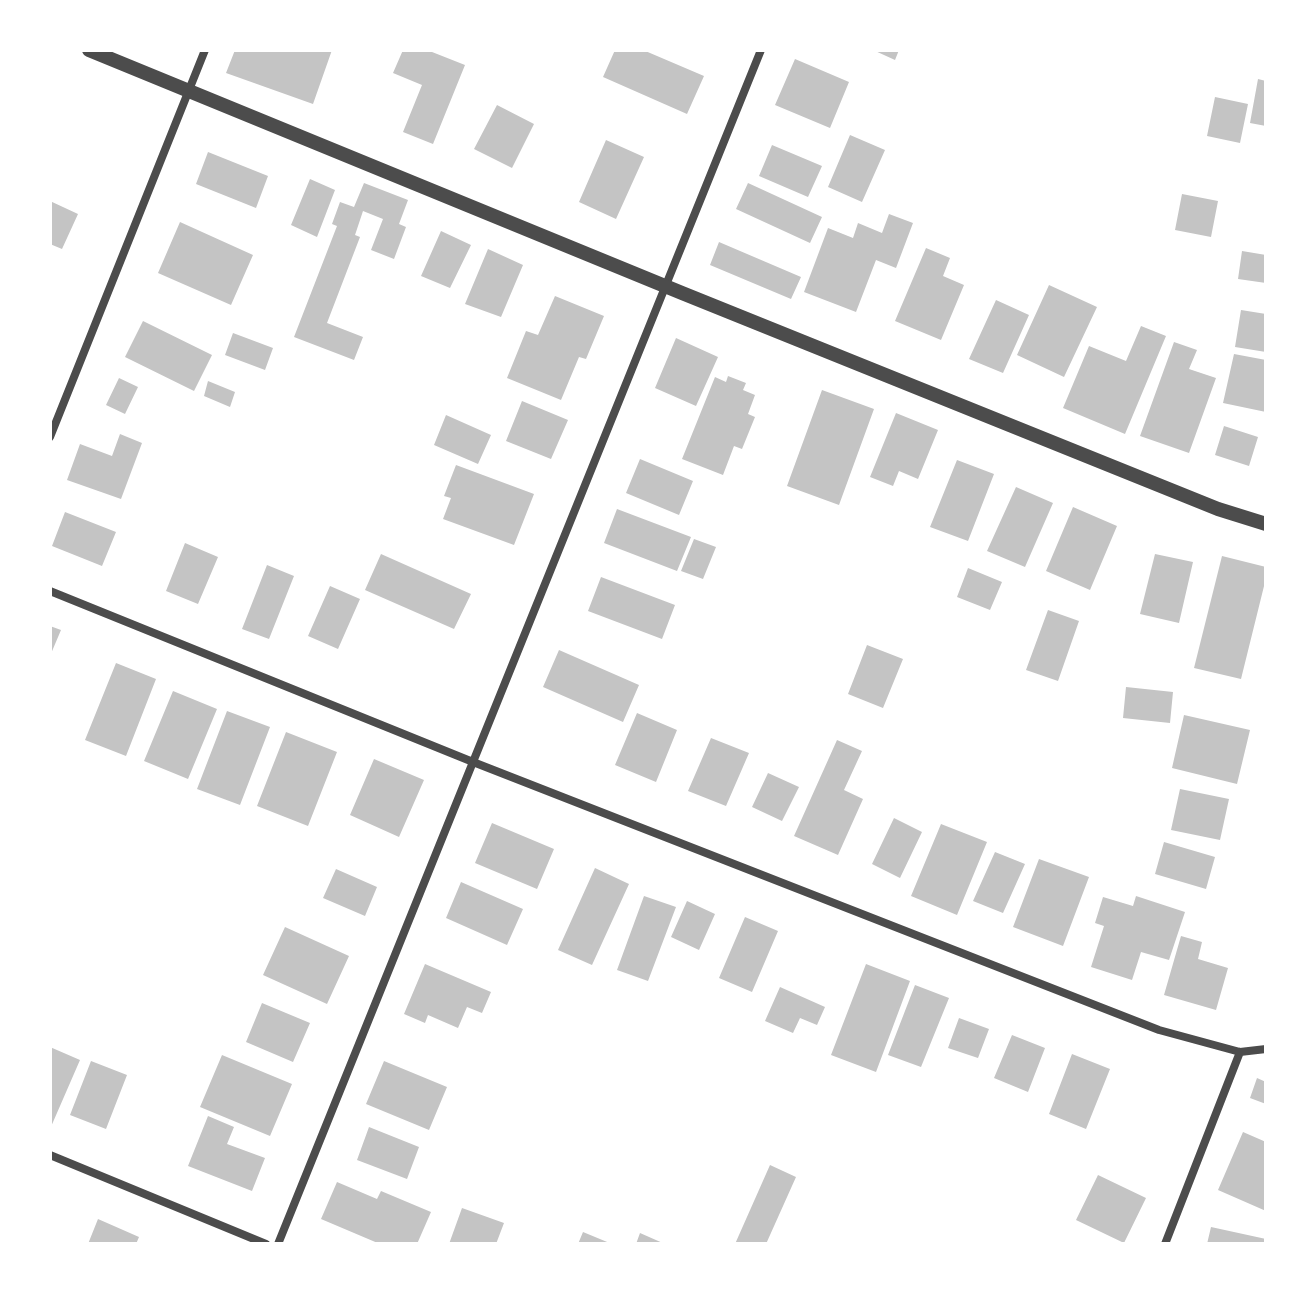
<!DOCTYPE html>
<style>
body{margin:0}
#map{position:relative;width:1316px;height:1294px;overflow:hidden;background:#fff;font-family:Quicksand,sans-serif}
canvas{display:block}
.frame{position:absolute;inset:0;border:52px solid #fff;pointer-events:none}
</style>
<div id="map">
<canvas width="1316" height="1294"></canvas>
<div class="frame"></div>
</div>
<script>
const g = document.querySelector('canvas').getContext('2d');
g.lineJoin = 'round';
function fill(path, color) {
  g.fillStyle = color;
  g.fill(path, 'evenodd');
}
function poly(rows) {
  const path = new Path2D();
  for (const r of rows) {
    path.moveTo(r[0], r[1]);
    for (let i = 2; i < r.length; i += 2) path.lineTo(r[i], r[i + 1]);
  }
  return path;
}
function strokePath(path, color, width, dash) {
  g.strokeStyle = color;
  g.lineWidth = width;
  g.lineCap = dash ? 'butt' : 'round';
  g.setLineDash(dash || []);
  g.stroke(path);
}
const building = poly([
 [235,50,332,50,313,104,226,73],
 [403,50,427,50,465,65,433,144,403,132,422,85,393,73],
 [615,50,643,50,704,76,687,114,603,77],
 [873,50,899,50,895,60],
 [795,59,849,82,830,128,775,105],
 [1258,79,1266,81,1266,126,1250,123],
 [1215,97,1248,104,1240,143,1207,136],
 [497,105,534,124,512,168,474,149],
 [850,135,885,150,862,202,828,187],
 [606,140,644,157,616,219,579,202],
 [772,145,822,166,808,197,759,176],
 [208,152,268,176,256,208,196,184],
 [310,179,335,190,317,237,291,225],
 [364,183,408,200,399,224,406,227,394,259,371,250,383,219,363,211,355,235,360,237,327,323,363,337,354,360,294,337,337,226,332,224,340,202,354,207],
 [748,183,822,217,810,243,736,209],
 [1182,194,1218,201,1211,237,1175,230],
 [50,201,78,214,62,249,50,244],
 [889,214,913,223,896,268,876,260,856,312,804,292,828,228,853,238,858,223,882,233],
 [180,222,253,255,231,305,158,273],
 [441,231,471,245,450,288,421,276],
 [719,242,801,277,791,299,710,265],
 [926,248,950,258,943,276,964,285,941,340,895,321],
 [488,249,523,265,501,317,465,304],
 [1242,251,1266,255,1266,283,1238,279],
 [1049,285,1097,307,1064,377,1017,355],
 [555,296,604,316,586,359,579,357,561,400,507,378,526,331,538,335],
 [996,300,1029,315,1003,373,969,359],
 [1241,310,1266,314,1266,352,1235,347],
 [143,321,212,355,194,391,125,357],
 [1141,326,1166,336,1125,434,1063,408,1089,346,1126,361],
 [233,333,273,348,265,370,225,355],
 [676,338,718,357,696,406,655,388],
 [1174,342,1197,350,1189,369,1216,378,1189,453,1140,436],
 [1234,354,1266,360,1266,412,1223,403],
 [728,376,746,383,743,390,755,395,748,414,755,417,742,449,734,446,723,475,682,459,715,377,726,382],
 [119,378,138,387,125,414,106,405],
 [208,381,235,392,230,407,204,396],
 [822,390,874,409,839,505,787,486],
 [522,401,568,420,551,459,506,441],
 [896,413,938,430,918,479,899,471,893,486,870,477],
 [446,415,491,435,478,464,434,445],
 [1224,426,1258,437,1249,466,1215,455],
 [120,434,142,443,121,499,67,480,80,444,112,456],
 [640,459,693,481,679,515,626,493],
 [957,460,994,474,968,541,930,527],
 [456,465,534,494,514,545,443,519,451,498,444,496],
 [1016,487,1053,503,1025,567,987,551],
 [1073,507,1117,526,1090,590,1046,571],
 [617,509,691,537,677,571,604,543],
 [65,512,116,532,102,566,52,546],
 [694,539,716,547,703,579,681,571],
 [185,543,218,557,198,604,166,591],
 [381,554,471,594,454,629,365,590],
 [1155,554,1193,562,1179,623,1140,614],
 [1222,556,1266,567,1266,578,1241,679,1194,668],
 [267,565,294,576,269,639,242,629],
 [968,568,1002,582,990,610,957,597],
 [601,577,675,605,662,639,588,611],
 [330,586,360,599,338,649,308,636],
 [1048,610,1079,621,1058,681,1026,670],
 [50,626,61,630,50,656],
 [867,645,903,659,883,708,848,694],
 [559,650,639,685,623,722,543,687],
 [116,663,156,679,126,756,85,740],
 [1126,687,1173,692,1170,723,1123,718],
 [173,691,217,709,188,779,144,761],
 [227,711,270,727,240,805,197,789],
 [637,713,677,730,656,782,615,765],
 [1184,715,1250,730,1237,784,1172,768],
 [286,732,337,752,308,826,257,806],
 [711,738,749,753,726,806,688,791],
 [837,740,862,751,844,790,863,799,838,855,794,836],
 [374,759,424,780,399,837,350,815],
 [768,773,799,787,782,821,752,807],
 [1180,789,1229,799,1220,840,1171,830],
 [894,818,922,832,900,878,872,864],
 [492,823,554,849,537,889,475,863],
 [941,824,987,842,957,915,911,896],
 [1164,842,1215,857,1206,889,1155,874],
 [995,852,1025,864,1003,913,973,901],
 [1039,859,1089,877,1063,946,1013,927],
 [595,868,629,884,592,965,558,950],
 [336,869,377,887,365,916,323,898],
 [461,882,523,909,507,945,446,918],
 [644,896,676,907,648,981,617,970],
 [1136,896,1185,912,1169,960,1141,952,1132,980,1091,967,1104,926,1095,923,1103,897,1133,906],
 [687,901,715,914,699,950,671,937],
 [745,917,778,931,752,992,719,978],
 [285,927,349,956,327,1004,263,975],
 [1181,936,1202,942,1198,959,1228,968,1216,1010,1164,995],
 [425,964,491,992,482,1013,467,1007,458,1028,428,1015,425,1023,404,1014],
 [866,964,910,981,876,1072,831,1055],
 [915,985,949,998,921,1067,888,1055],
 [780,987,825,1007,817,1025,800,1018,793,1033,765,1021],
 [262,1003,310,1023,293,1062,246,1042],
 [959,1018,989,1029,978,1058,948,1048],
 [1012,1035,1045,1048,1028,1092,994,1078],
 [50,1047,80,1060,50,1129],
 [1072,1054,1110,1069,1086,1129,1049,1114],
 [222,1055,292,1084,270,1136,200,1107],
 [91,1061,127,1075,106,1129,70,1115],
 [384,1061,447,1087,429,1130,366,1104],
 [1257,1078,1266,1082,1266,1104,1250,1098],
 [208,1116,234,1127,227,1144,265,1158,252,1191,188,1166],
 [369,1127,419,1147,407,1179,357,1160],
 [1243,1132,1266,1142,1266,1211,1218,1190],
 [770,1165,796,1177,766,1244,735,1244],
 [1098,1175,1146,1198,1124,1243,1076,1220],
 [337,1182,377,1199,381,1191,431,1212,417,1244,380,1244,321,1219],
 [462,1208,504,1223,496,1244,449,1244],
 [98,1219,139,1237,136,1244,88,1244],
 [1211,1227,1266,1239,1266,1244,1207,1244],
 [583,1232,612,1244,578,1244],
 [640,1233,665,1244,636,1244]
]);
const minor = poly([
 [50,437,205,50],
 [50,591,473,762,1159,1030,1240,1052,1266,1049],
 [50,1155,266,1244],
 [278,1244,761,50],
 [1165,1244,1240,1052]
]);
const tertiary = poly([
 [89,50,682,293,1218,509,1266,524]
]);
fill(building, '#c4c4c4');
strokePath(minor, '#4c4c4c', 8);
strokePath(tertiary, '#4c4c4c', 14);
</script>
